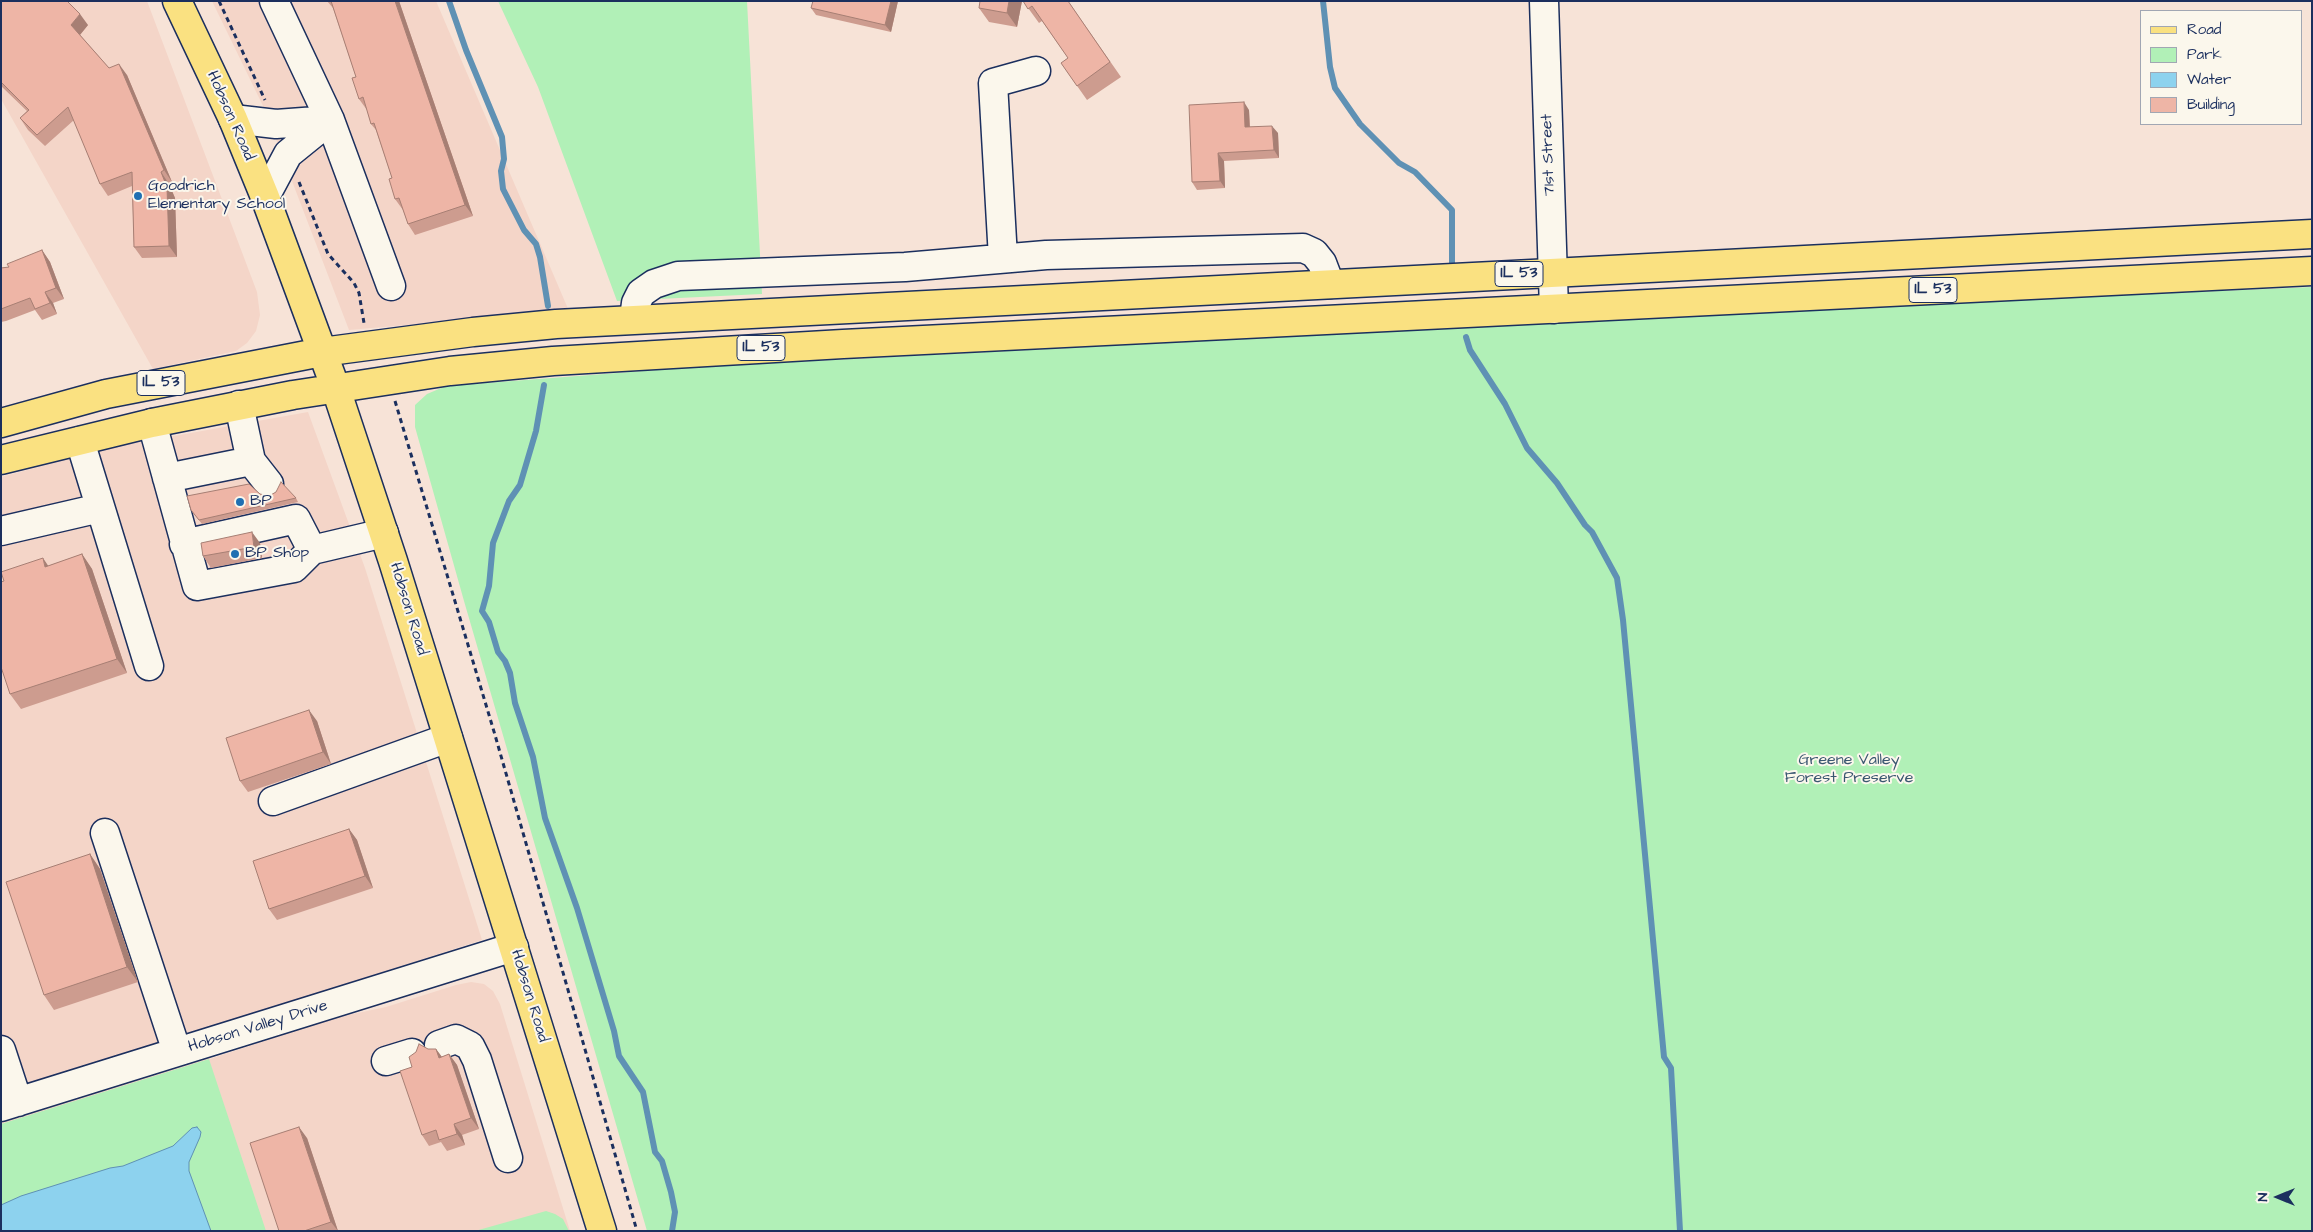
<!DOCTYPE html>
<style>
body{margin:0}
#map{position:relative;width:2313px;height:1232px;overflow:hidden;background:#f7e3d7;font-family:"Architects Daughter",sans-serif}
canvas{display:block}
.frame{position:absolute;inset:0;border:2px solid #1b2f5e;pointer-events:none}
.legend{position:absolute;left:2140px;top:10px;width:162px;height:115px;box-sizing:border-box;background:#fbf7ec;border:1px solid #a1a7b3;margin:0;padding:6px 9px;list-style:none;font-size:15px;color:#1b2f5e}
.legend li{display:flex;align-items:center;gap:10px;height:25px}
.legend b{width:25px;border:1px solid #a1a7b3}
.north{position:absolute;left:2253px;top:1172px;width:50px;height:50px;-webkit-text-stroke:4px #fbf7ec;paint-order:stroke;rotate:270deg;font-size:14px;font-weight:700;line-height:20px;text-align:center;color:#1b2f5e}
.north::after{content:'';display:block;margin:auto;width:18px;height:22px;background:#1b2f5e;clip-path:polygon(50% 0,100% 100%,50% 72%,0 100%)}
</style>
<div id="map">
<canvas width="2313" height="1232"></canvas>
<div class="frame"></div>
<ul class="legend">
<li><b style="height:6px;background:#fae181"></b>Road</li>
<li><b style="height:14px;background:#b1f0b7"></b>Park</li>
<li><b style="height:14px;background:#8dd2ee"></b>Water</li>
<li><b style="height:14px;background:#eeb5a6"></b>Building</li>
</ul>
<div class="north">N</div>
</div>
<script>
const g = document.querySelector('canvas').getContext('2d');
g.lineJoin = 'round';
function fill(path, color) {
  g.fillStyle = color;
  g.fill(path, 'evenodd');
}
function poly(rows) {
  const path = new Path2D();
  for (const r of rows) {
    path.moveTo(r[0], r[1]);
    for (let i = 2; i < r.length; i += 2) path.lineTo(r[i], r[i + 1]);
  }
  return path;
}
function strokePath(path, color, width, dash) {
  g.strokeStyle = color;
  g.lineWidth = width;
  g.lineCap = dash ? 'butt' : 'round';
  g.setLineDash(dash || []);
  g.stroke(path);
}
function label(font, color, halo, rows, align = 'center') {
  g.font = font + ' "Architects Daughter",sans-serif';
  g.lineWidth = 4;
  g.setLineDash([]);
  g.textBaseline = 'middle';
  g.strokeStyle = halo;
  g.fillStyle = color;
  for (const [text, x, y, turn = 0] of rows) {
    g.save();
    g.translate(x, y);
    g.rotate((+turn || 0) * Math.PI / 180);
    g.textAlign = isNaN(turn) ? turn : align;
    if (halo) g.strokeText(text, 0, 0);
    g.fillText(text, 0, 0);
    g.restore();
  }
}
const built = poly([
 [1,1,147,1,257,292,260,315,256,331,247,343,236,351,153,369,1,99],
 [212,1,436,1,569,311,349,330,264,108],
 [308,412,365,568,482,940,199,1031,210,1059,334,1018,386,1007,456,985,471,982,484,984,493,991,500,1004,570,1231,1,1231,1,477,118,446]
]);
const green = poly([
 [498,1,747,1,762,294,617,301,538,87],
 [2312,287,2312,1231,647,1231,464,601,415,427,415,405,427,394,446,386,696,367,1987,301],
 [209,1059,266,1231,1,1231,1,1124],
 [546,1211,555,1214,563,1219,569,1231,475,1231]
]);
const water = poly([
 [197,1127,201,1132,200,1137,189,1162,189,1171,211,1231,1,1231,1,1205,21,1196,110,1168,123,1166,173,1146,192,1128,197,1127]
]);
const stream = poly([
 [449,1,466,50,502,137,504,159,501,171,503,189,524,230,536,244,540,257,548,306],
 [1323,1,1330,67,1335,88,1360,124,1399,163,1415,172,1452,210,1452,264],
 [1466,337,1470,350,1505,404,1527,448,1557,483,1585,525,1592,532,1617,578,1623,620,1664,1057,1671,1068,1680,1231],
 [544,385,536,431,520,485,509,501,493,543,489,586,482,611,489,622,498,652,505,661,510,673,515,703,533,757,545,818,577,908,614,1031,619,1056,643,1092,655,1152,662,1161,671,1192,675,1212,672,1231]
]);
const path = poly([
 [219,1,265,100],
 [299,182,328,254,354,283,359,293,364,323],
 [395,401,495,735,637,1231]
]);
const minor = poly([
 [274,1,330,120,391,286],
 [1544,1,1554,309],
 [233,119,276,124,330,120],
 [265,197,288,154,330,120],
 [1003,258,993,83,1036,71],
 [634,318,636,303,641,293,654,284,678,276,905,267,1046,255,1303,248,1314,253,1322,263,1330,284],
 [152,423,197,586,294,568,312,550,384,533],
 [80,441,149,666],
 [251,461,269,484],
 [167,478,251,461,239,405],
 [1,531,100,508],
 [184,544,296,519,312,550],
 [273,801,448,738],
 [105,833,177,1052],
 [439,1045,456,1039,470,1046,477,1060,508,1158],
 [1,1050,18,1102],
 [386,1061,412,1053],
 [1,1107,514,947]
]);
const major = poly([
 [177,1,233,119,265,197,336,389,393,561,602,1231],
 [1,423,106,394,322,352,473,332,556,324,2312,234],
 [1,460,152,423,293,395,450,371,553,361,843,344,2312,271]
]);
const wall = poly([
 [1,1,88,25,80,35,109,68,127,75,172,182,169,184,175,198,177,257,142,258,134,247,132,186,108,196,100,184,74,120,45,146,28,130,20,118,27,111,1,86],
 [327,1,399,1,473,216,415,235,408,224,403,210,395,199,392,178,376,130,371,124,367,110,359,99,356,77,333,8],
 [898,1,891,32,816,15,811,8],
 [1022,1,1017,27,989,22,979,8],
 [1023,1,1068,1,1121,77,1087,100,1061,63,1068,58,1042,21,1039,23],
 [1249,110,1250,127,1278,133,1279,158,1224,161,1225,188,1197,190,1192,182],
 [42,250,50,262,64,299,53,303,57,314,42,320,35,310,6,321,1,322,1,268,9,267],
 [260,494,296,498,298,502,202,524,191,510],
 [260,543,262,558,211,568,203,556],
 [82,554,92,569,127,673,21,709,10,694,48,566],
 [317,721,331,764,248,792,240,781],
 [349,829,357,840,373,888,277,920,269,909],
 [90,854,100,869,138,982,54,1010,44,995],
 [428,1049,436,1049,442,1057,449,1054,457,1065,479,1129,462,1135,465,1145,447,1151,441,1142,429,1146,422,1135,412,1067],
 [307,1138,338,1231,279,1231]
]);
const shadedWall = poly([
 [395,1,399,1,473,216,465,205],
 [891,1,898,1,891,32,885,25],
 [1009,1,1022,1,1017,27,1007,13],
 [80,14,88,25,79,36,71,25],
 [119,64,127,75,172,182,164,170],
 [1244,102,1249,110,1250,135,1245,127],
 [1272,126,1278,133,1279,158,1274,150],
 [1218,153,1224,161,1225,188,1220,181],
 [161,172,169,184,175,198,177,257,169,246],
 [42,250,50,262,64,299,56,288],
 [45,292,53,303,57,314,50,303],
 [252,532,260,543,262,558,254,547],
 [82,554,92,569,127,673,117,659],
 [43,558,53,573,45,567],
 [309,710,317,721,331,764,323,752],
 [349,829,357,840,373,888,365,876],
 [90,854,100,869,138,982,127,967],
 [436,1049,444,1060,439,1058],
 [449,1054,457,1065,479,1129,471,1118],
 [454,1124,462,1135,465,1145,457,1134],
 [299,1127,307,1138,338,1231,331,1222]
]);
const building = poly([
 [1,1,67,1,80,14,71,25,109,68,119,64,164,170,161,172,167,187,169,246,134,247,132,172,100,184,68,107,37,135,20,118,29,110,1,82,1,1],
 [331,1,395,1,465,205,408,224,399,198,395,199,389,179,392,178,374,123,371,124,363,97,359,99,352,78,356,77,331,1],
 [813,1,891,1,885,25,811,8,813,1],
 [980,1,1009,1,1007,13,979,8,980,1],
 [1023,1,1068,1,1110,62,1077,86,1061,63,1068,58,1032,6,1028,9,1023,1],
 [1244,102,1245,127,1272,126,1274,150,1218,153,1220,181,1192,182,1189,105,1244,102],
 [42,250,56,288,45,292,50,303,35,309,30,298,1,309,1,268,9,267,7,264,42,250],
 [281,482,296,498,199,520,191,510,187,496,249,484,260,494,269,496,276,492,281,482],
 [252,532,254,547,203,556,201,543,252,532],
 [82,554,117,659,10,694,1,667,1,582,4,581,1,572,43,558,45,567,82,554],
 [309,710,323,752,240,781,226,738,309,710],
 [349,829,365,876,269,909,253,861,349,829],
 [90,854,127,967,44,995,6,882,90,854],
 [419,1044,428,1049,436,1049,439,1058,449,1054,471,1118,454,1124,457,1134,439,1140,436,1130,422,1135,400,1071,412,1067,409,1057,416,1052,419,1044],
 [299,1127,331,1222,304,1231,279,1231,250,1143,299,1127]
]);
const markers = [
 [138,196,5,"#1f6fb2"],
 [240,502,5,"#1f6fb2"],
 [235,554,5,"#1f6fb2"]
];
const shields = [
 [1519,274,48],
 [1933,290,48],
 [761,348,48],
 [161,383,48]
];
const shieldNames = [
 ["IL 53",1519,274],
 ["IL 53",1933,290],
 ["IL 53",761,348],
 ["IL 53",161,383]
];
const streetNames = [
 ["Hobson Road",230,116,66],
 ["71st Street",1549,155,-92],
 ["Hobson Road",408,609,73],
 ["Hobson Road",529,996,73],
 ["Hobson Valley Drive",258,1027,-17]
];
const poiNames = [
 ["Goodrich",148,187],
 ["Elementary School",148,205],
 ["BP",250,502],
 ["BP Shop",245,554]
];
const parkNames = [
 ["Greene Valley",1849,761],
 ["Forest Preserve",1849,779]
];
fill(built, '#f4d5c8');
fill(green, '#b1f0b7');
fill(water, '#8dd2ee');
strokePath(water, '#5f91b4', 1);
strokePath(stream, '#5f91b4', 6);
strokePath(minor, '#1b2f5e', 31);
strokePath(major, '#1b2f5e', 31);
strokePath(path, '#1b2f5e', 3, [5, 4]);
strokePath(minor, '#fbf7ec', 28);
strokePath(major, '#fae181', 28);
fill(wall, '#cd9c8f');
fill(shadedWall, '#a77f74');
fill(building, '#eeb5a6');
strokePath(building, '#a77f74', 1);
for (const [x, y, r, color] of markers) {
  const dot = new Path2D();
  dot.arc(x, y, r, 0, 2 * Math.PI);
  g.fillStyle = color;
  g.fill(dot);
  strokePath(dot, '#fbf7ec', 2);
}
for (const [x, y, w] of shields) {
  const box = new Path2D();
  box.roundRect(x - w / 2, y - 12.5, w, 25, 4);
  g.fillStyle = '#fbf7ec';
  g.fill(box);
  strokePath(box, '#1b2f5e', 1);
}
label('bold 15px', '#1b2f5e', null, shieldNames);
label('16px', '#1b2f5e', '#fbf7ec', streetNames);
label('16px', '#1b2f5e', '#fbf7ec', poiNames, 'left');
label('16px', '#395670', '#fbf7ec', parkNames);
</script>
